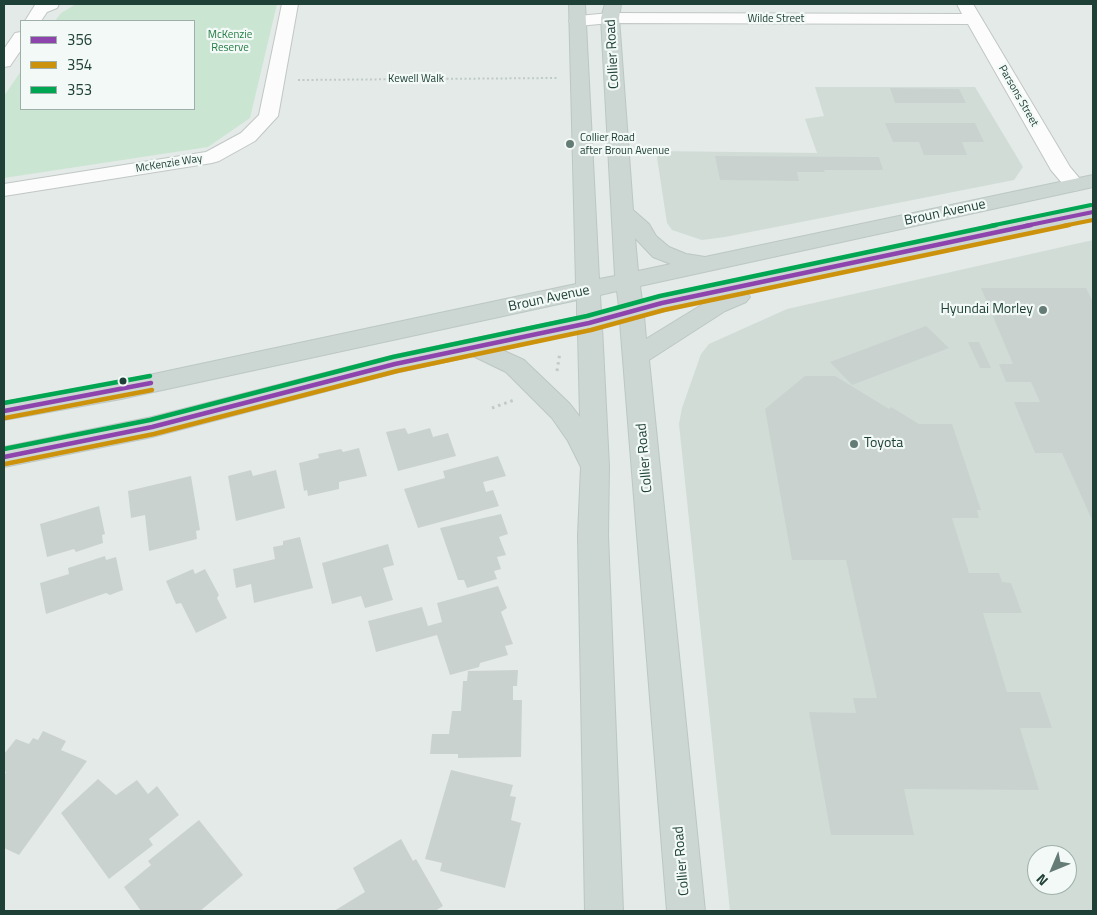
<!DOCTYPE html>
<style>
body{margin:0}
#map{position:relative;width:1097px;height:915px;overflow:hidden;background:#e4eae7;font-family:"Titillium Web",sans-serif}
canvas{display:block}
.frame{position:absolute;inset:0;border:5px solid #1f4037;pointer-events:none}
.legend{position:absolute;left:20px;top:20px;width:175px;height:90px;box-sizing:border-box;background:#f2f9f6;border:1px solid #9eafaa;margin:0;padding:6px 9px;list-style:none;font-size:15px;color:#1f4037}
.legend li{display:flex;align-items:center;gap:10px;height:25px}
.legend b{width:25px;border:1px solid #9eafaa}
.north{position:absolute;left:1027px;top:845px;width:50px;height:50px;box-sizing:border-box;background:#f2f9f6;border:1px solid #9eafaa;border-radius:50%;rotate:225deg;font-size:14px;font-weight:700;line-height:20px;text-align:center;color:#1f4037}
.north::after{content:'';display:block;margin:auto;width:18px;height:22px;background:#647c75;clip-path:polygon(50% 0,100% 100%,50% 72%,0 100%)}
</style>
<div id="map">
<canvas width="1097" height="915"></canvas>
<div class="frame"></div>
<ul class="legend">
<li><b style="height:6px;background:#8e44ad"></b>356</li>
<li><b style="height:6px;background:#cc920b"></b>354</li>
<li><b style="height:6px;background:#00a651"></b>353</li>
</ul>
<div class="north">N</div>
</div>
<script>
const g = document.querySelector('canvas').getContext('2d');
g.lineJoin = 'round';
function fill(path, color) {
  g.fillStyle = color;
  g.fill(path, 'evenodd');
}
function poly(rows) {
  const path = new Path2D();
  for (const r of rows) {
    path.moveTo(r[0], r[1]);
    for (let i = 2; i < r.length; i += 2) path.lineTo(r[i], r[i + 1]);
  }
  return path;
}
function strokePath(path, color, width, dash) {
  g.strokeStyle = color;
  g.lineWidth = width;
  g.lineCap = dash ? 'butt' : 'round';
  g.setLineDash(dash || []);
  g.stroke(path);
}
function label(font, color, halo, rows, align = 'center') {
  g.font = font + ' "Titillium Web",sans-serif';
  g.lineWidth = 4.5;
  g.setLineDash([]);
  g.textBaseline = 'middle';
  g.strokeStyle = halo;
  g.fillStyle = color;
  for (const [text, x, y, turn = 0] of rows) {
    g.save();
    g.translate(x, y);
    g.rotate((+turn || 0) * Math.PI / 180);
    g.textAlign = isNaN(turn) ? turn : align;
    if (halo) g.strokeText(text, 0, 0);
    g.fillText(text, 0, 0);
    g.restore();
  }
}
const built = poly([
 [815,87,975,87,1023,167,1014,180,725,237,702,240,672,230,667,223,656,151,817,153,805,119,824,116],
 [1093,240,1093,911,730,911,679,424,682,408,701,354,709,344,787,309],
 [1037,855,1067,855,1067,885,1037,885]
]);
const green = poly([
 [76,4,277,4,250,118,208,147,4,178,4,96,21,71,21,109,194,109,194,21,55,21,61,13]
]);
const building = poly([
 [890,88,959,89,966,103,895,103],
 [885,123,975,123,984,142,962,142,967,155,924,155,919,142,893,142],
 [715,156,879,157,883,170,824,170,825,172,797,172,799,181,720,180],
 [981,288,1086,288,1093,302,1093,522,1062,453,1035,453,1014,402,1040,402,1031,382,1006,382,999,364,1013,364],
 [926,326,949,348,852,385,830,362],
 [968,342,979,342,991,368,980,368],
 [805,376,835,376,889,409,891,407,919,424,952,424,981,510,977,510,979,518,952,518,969,573,999,573,1002,582,1011,583,1022,613,983,613,1007,692,1040,692,1052,728,1020,728,1039,790,904,789,914,835,831,835,809,712,856,713,853,698,877,698,846,560,792,560,765,409],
 [405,428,408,434,430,428,433,437,448,433,456,456,398,471,386,432],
 [359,448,367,476,339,482,339,489,308,496,307,490,304,491,299,463,319,458,318,454,341,449,343,452],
 [498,456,506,476,483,482,486,492,493,490,499,506,418,528,404,489,445,478,443,471],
 [251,470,253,476,276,470,285,508,236,521,228,476],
 [191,476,200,530,196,531,197,539,149,551,145,515,131,518,128,491],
 [99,506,105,534,102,535,103,543,76,552,74,549,47,557,40,524],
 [501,514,508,534,499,537,506,555,497,557,501,569,494,571,497,579,467,588,464,580,458,580,440,528],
 [300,537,313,588,254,603,251,584,236,588,233,569,275,559,273,547,283,545,283,541],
 [388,544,394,565,383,568,393,600,365,608,361,596,332,604,322,563],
 [105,556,106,560,116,557,123,590,110,595,106,593,46,614,40,583,69,574,68,568],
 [193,569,195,574,205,569,219,595,217,598,227,618,196,633,181,603,176,604,166,581],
 [498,586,507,608,501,612,513,644,505,646,508,655,480,663,479,667,450,675,437,635,376,652,368,621,422,607,428,626,442,622,437,603],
 [518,670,517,686,513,686,513,700,522,700,521,757,458,758,458,754,430,754,432,734,449,734,452,711,461,711,463,681,467,681,468,671],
 [43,731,66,741,61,750,87,761,19,855,4,848,4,776,6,772,4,771,4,754,16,739,29,744,33,738,38,740],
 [451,770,513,785,510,796,516,797,511,820,521,823,505,888,440,871,442,863,425,859],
 [98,779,116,795,137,780,148,794,157,786,179,815,149,839,153,845,109,879,61,813],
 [199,820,243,875,200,911,141,911,124,887,151,865,148,861],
 [401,839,413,861,416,859,443,906,435,911,334,911,365,892,353,868]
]);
const pathFar1 = poly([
 [298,80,557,78]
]);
const path = poly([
 [557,371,560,352],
 [492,408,514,400]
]);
const minor = poly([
 [38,4,59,4,57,8,47,12,41,21,25,21,35,5,38,4],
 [282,4,298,4,278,116,255,141,219,161,212,163,4,196,4,184,206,152,241,133,259,115,282,4],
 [957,4,973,4,1070,167,1085,185,1081,189,1074,191,1067,189,1051,170,968,24,610,23,578,26,572,25,569,21,572,17,578,16,610,13,962,14,957,4],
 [21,32,21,50,10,66,4,67,4,49,15,33,21,32]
]);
const major = poly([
 [569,4,585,4,599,279,615,276,601,18,605,4,621,4,619,18,633,210,649,224,656,236,669,247,686,254,705,257,1093,175,1093,187,640,286,642,301,1093,206,1093,218,747,293,750,297,746,302,725,311,649,360,705,911,667,911,620,322,602,327,609,466,608,535,623,911,585,911,578,535,581,467,568,441,552,418,506,372,473,356,395,373,152,437,4,467,4,447,152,417,395,355,577,317,577,300,121,399,4,420,4,402,121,381,576,284,569,4],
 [635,238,653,257,671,264,638,271,635,238],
 [617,291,619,307,601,312,600,295,617,291],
 [708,301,646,339,644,316,708,301],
 [578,333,580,417,570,404,524,360,502,350,578,333]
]);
const bus1Far1 = poly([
 [1025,226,1093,212]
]);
const bus1 = poly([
 [4,411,151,383],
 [4,457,152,427,395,364,589,323,662,303,1031,225]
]);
const bus2Far1 = poly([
 [1063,226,1093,220]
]);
const bus2 = poly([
 [5,418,152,390],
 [5,464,154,434,397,371,591,330,664,310,1069,225]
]);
const bus3Far1 = poly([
 [990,226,1091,205]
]);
const bus3 = poly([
 [4,403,150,376],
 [4,449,150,420,393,357,587,316,660,296,996,225]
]);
const markers = [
 [570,144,5,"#647c75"],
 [1043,310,5,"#647c75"],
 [123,381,4.5,"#1f4037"],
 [854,444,5,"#647c75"]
];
const farStreetnames = [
 ["Wilde Street",776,19],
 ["Kewell Walk",416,79],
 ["Parsons Street",1018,96,60],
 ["McKenzie Way",169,164,-9]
];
const farParknames = [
 ["McKenzie",230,35],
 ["Reserve",230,48]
];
const farPoinames = [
 ["Collier Road",580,138],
 ["after Broun Avenue",580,151]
];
const streetNames = [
 ["Collier Road",613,54,-93],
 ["Broun Avenue",945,213,-12],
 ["Broun Avenue",549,299,-12],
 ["Collier Road",645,458,-95],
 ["Collier Road",682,861,-95]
];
const poiNames = [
 ["Hyundai Morley",1033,310],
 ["Toyota",864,444,"left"]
];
fill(built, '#d1dcd7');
fill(green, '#cbe5d3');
fill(building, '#cad2cf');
strokePath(minor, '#c1c7c4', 2);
strokePath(major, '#bcc7c3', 2);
strokePath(pathFar1, '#c0cac7', 2, [2, 2.5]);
strokePath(path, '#c0cac7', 3, [2.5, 4]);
fill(minor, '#fbfcfb');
fill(major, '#ccd6d3');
strokePath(bus1Far1, '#8e44ad', 4);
strokePath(bus1, '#8e44ad', 4.5);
strokePath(bus2Far1, '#cc920b', 4);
strokePath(bus2, '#cc920b', 4.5);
strokePath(bus3Far1, '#00a651', 4);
strokePath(bus3, '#00a651', 4.5);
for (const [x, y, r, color] of markers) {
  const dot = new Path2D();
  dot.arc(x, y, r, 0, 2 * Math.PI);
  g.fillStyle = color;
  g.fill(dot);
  strokePath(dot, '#f2f9f6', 2);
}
label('11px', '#1f4037', '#f2f9f6', farStreetnames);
label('11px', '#247c44', '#f2f9f6', farParknames);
label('11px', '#1f4037', '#f2f9f6', farPoinames, 'left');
label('14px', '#1f4037', '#f2f9f6', streetNames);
label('14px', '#1f4037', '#f2f9f6', poiNames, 'right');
</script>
